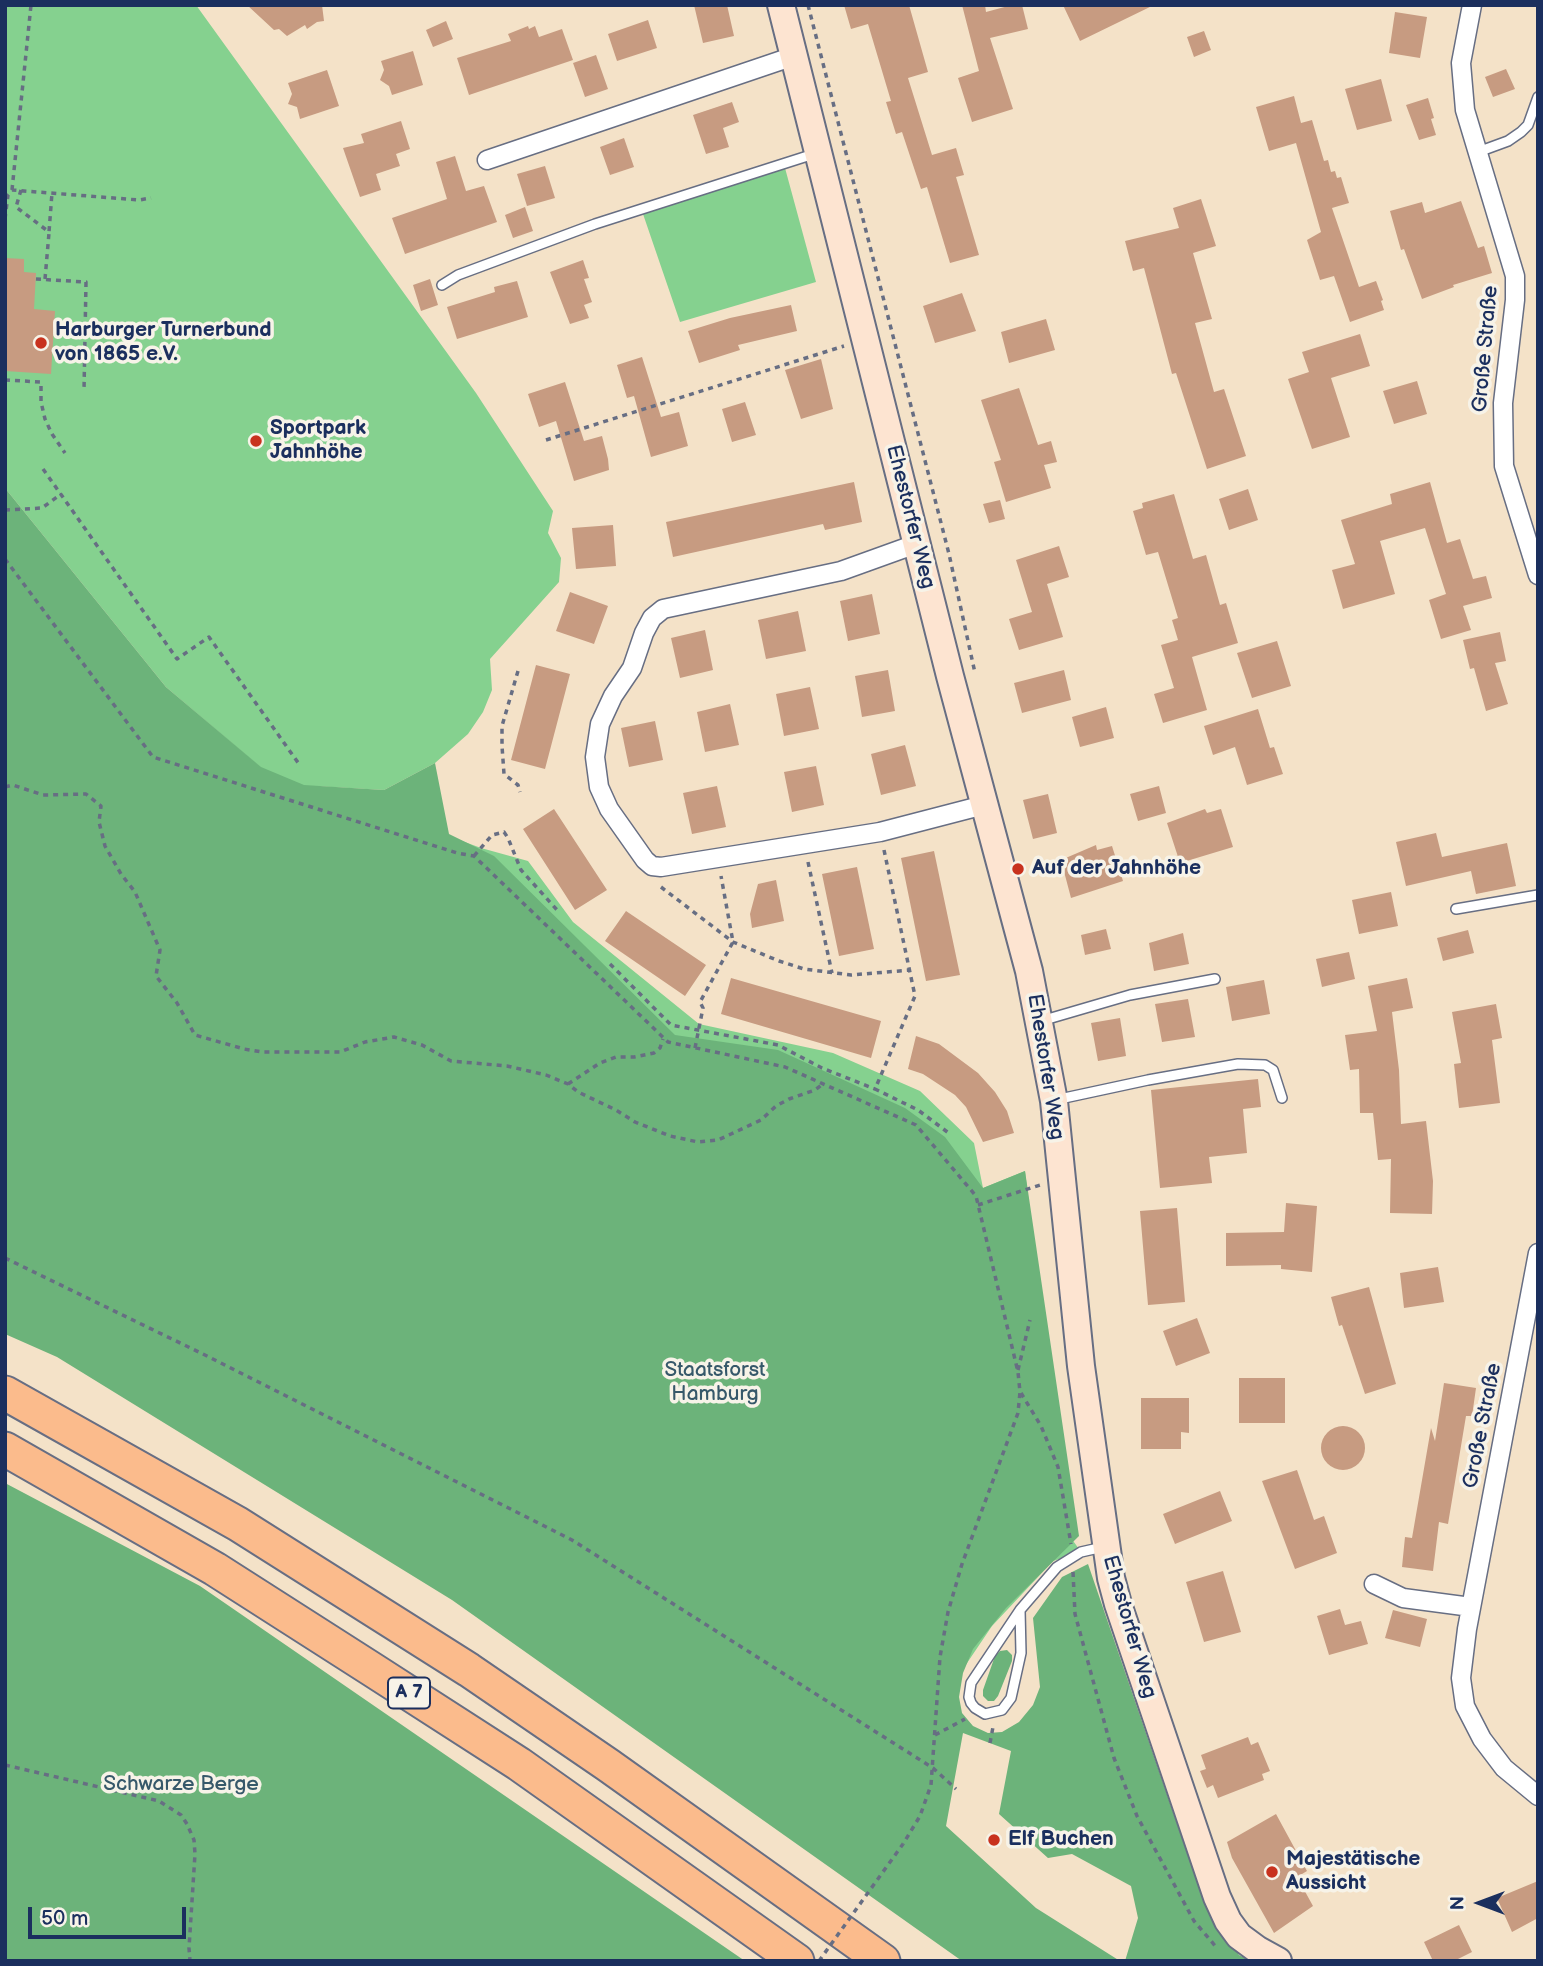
<!DOCTYPE html>
<meta charset="utf-8">
<style>
body{margin:0}
#map{position:relative;width:1543px;height:1966px;overflow:hidden;background:#f4e2c8;font-family:"Balsamiq Sans",sans-serif}
canvas{display:block}
.frame{position:absolute;inset:0;border:7px solid #1b2f5e;pointer-events:none}
.north{position:absolute;left:1445px;top:1868px;width:70px;height:70px;-webkit-text-stroke:5px #f7f3e8;paint-order:stroke;rotate:270deg;font-size:19px;font-weight:700;line-height:28px;text-align:center;color:#1b2f5e}
.north::after{content:'';display:block;margin:auto;width:24px;height:32px;background:#1b2f5e;clip-path:polygon(50% 0,100% 100%,50% 72%,0 100%)}
.scale{position:absolute;left:28px;top:1907px;width:158px;height:32px;box-sizing:border-box;border:4px solid #1b2f5e;border-top:0;padding-left:9px;font-size:21px;line-height:24px;white-space:nowrap;color:#1b2f5e;-webkit-text-stroke:5px #f7f3e8;paint-order:stroke}
</style>
<div id="map">
<canvas width="1543" height="1966"></canvas>
<div class="frame"></div>
<div class="north">N</div>
<div class="scale">50 m</div>
</div>
<script>
const g = document.querySelector('canvas').getContext('2d');
g.lineJoin = 'round';
function fill(path, color) {
  g.fillStyle = color;
  g.fill(path, 'evenodd');
}
function poly(rows) {
  const path = new Path2D();
  for (const r of rows) {
    if (r.length === 3) {
      path.moveTo(r[0] + r[2], r[1]);
      path.arc(r[0], r[1], r[2], 0, 2 * Math.PI);
      continue;
    }
    path.moveTo(r[0], r[1]);
    for (let i = 2; i < r.length; i += 2) path.lineTo(r[i], r[i + 1]);
  }
  return path;
}
function strokePath(path, color, width, dash) {
  g.strokeStyle = color;
  g.lineWidth = width;
  g.lineCap = dash ? 'butt' : 'round';
  g.setLineDash(dash || []);
  g.stroke(path);
}
function label(font, color, halo, rows, align = 'center') {
  g.font = font + ' "Balsamiq Sans",sans-serif';
  g.lineWidth = 7;
  g.setLineDash([]);
  g.textBaseline = 'middle';
  g.strokeStyle = halo;
  g.fillStyle = color;
  for (const [text, x, y, turn = 0] of rows) {
    g.save();
    g.translate(x, y);
    g.rotate((+turn || 0) * Math.PI / 180);
    g.textAlign = isNaN(turn) ? turn : align;
    if (halo) g.strokeText(text, 0, 0);
    g.fillText(text, 0, 0);
    g.restore();
  }
}
const green = poly([
 [5,5,196,5,476,393,553,511,548,533,561,558,559,582,490,659,492,690,483,712,468,734,435,763,384,790,314,786,481,848,528,861,573,922,699,1024,833,1053,920,1091,974,1143,983,1188,1025,1171,1069,1535,1081,1552,1053,1561,992,1626,936,1709,926,1800,876,1866,5,1287,5,547,158,753,260,767,166,687,5,488],
 [785,168,816,282,680,322,643,214]
]);
const forest = poly([
 [5,488,166,687,261,767,304,785,384,790,435,763,449,834,494,856,675,1035,778,1050,905,1108,945,1137,983,1188,1025,1171,1079,1536,1006,1608,973,1649,963,1673,959,1697,962,1713,973,1726,988,1733,1002,1732,1019,1722,1033,1705,1040,1687,1033,1618,1062,1577,1088,1564,1196,1879,1239,1955,1251,1961,1125,1961,1138,1918,1131,1886,1072,1854,1048,1858,999,1814,1011,1751,963,1733,946,1826,1036,1908,1120,1961,962,1961,452,1600,57,1357,5,1334],
 [5,1483,200,1586,745,1961,5,1961],
 [1007,1650,1012,1655,1012,1661,998,1696,994,1701,988,1701,983,1696,983,1690,995,1656,1000,1651]
]);
const building = poly([
 [247,5,322,5,324,21,317,22,307,29,305,25,287,36,279,29,274,30],
 [694,5,727,5,734,36,703,43],
 [844,5,909,5,928,72,908,78,932,155,956,148,964,175,956,177,979,255,950,263,927,187,921,189,902,132,896,134,886,102,891,101,868,24,851,29],
 [962,5,985,5,986,12,1012,5,1022,5,1028,29,990,38,1013,109,972,122,958,78,979,71],
 [1063,5,1154,5,1080,41],
 [1395,12,1427,17,1420,58,1389,53],
 [648,20,657,48,617,61,608,34],
 [446,21,453,39,433,47,426,30],
 [528,26,529,29,535,26,539,37,562,29,573,60,469,95,457,58,511,41,508,34],
 [1204,31,1211,50,1194,57,1187,37],
 [413,51,423,85,392,95,389,86,380,80,384,70,381,61],
 [596,55,608,89,585,97,573,63],
 [1506,69,1515,89,1493,97,1485,77],
 [327,70,339,106,300,119,297,107,288,104,292,94,288,83],
 [1381,79,1392,121,1357,130,1345,89],
 [1294,96,1301,123,1312,120,1324,161,1328,160,1331,172,1335,171,1337,178,1341,177,1349,203,1332,208,1359,287,1376,281,1383,300,1381,301,1384,310,1350,322,1334,276,1320,280,1307,240,1321,232,1296,143,1269,151,1256,107],
 [1428,98,1434,118,1431,119,1436,135,1419,140,1406,105],
 [732,102,739,122,723,128,729,147,706,154,693,115],
 [401,121,410,149,396,154,400,166,376,174,381,190,360,197,343,148,364,143,361,134],
 [624,138,634,167,610,175,600,147],
 [455,156,466,191,484,186,497,222,405,254,392,218,447,199,436,162],
 [545,166,555,198,527,206,517,174],
 [1201,199,1216,246,1193,253,1212,319,1195,323,1214,392,1224,389,1246,456,1207,469,1176,373,1172,374,1144,268,1133,271,1125,241,1179,228,1173,208],
 [1461,201,1478,248,1484,246,1492,273,1453,285,1454,287,1422,299,1404,249,1401,250,1390,211,1422,202,1425,213],
 [525,207,533,231,513,238,505,215],
 [5,258,24,259,24,272,36,273,34,309,55,311,51,374,5,371],
 [583,260,589,278,584,279,592,302,584,305,589,318,570,324,550,272],
 [430,279,438,305,421,311,413,285],
 [517,281,528,317,457,339,447,307,495,292,494,287],
 [962,293,976,331,935,343,923,306],
 [791,305,797,331,738,345,740,350,699,363,688,331,730,318],
 [1046,319,1055,350,1009,363,1001,332],
 [1360,334,1370,366,1331,378,1350,437,1312,449,1288,379,1309,372,1302,352],
 [642,357,661,417,679,412,688,446,651,457,634,396,627,398,617,365],
 [821,359,833,409,801,419,785,370],
 [1417,381,1427,414,1394,424,1383,391],
 [565,382,584,441,602,436,608,459,609,470,574,481,556,421,539,427,528,394],
 [1019,388,1038,445,1051,441,1057,462,1044,465,1051,488,1006,502,994,462,1001,460,981,400],
 [745,402,756,435,732,442,722,409],
 [854,482,862,522,825,530,823,524,673,557,666,522],
 [1430,482,1447,543,1460,539,1473,579,1486,576,1492,598,1463,606,1471,630,1441,639,1429,600,1446,594,1425,528,1380,541,1395,594,1343,609,1332,570,1355,564,1341,520,1392,504,1390,494],
 [1248,489,1258,520,1229,530,1219,499],
 [1174,494,1193,559,1206,555,1220,605,1226,603,1238,643,1192,657,1207,710,1163,723,1154,694,1174,688,1161,645,1178,640,1172,620,1178,618,1158,552,1146,555,1133,511,1143,508,1142,503],
 [1000,500,1005,519,989,523,983,504],
 [613,525,616,566,576,569,572,528],
 [1059,546,1069,577,1047,584,1063,637,1019,650,1009,619,1032,612,1016,560],
 [570,592,608,606,594,644,556,631],
 [872,594,880,634,848,641,840,601],
 [798,611,806,651,766,659,758,620],
 [705,630,713,670,680,678,671,638],
 [1500,632,1506,661,1495,663,1508,704,1486,711,1474,668,1470,669,1463,640],
 [1277,641,1291,686,1252,698,1237,653],
 [536,665,570,674,545,769,511,760],
 [888,670,895,711,862,717,855,676],
 [1064,670,1071,700,1022,713,1014,683],
 [810,687,819,729,784,736,776,694],
 [730,704,739,745,705,752,697,712],
 [1106,707,1114,738,1080,747,1072,717],
 [1258,709,1270,748,1274,747,1283,774,1247,785,1235,747,1213,755,1204,726],
 [655,721,663,760,629,767,621,728],
 [905,745,916,786,881,795,871,754],
 [816,766,824,805,792,812,784,772],
 [717,786,726,827,692,834,683,793],
 [1159,786,1166,813,1138,821,1130,794],
 [1048,794,1057,833,1033,839,1023,800],
 [554,809,607,890,575,910,523,829],
 [1205,809,1207,813,1221,809,1233,847,1180,863,1167,823],
 [1436,833,1442,857,1507,843,1516,886,1476,894,1471,871,1406,886,1396,842],
 [1096,845,1097,850,1112,846,1123,881,1071,898,1061,860],
 [934,851,960,975,926,981,901,858],
 [857,867,874,949,839,956,822,874],
 [776,880,784,921,752,928,750,914,758,884],
 [1391,892,1398,926,1359,934,1352,900],
 [626,911,706,965,685,996,605,941],
 [1106,929,1111,949,1085,955,1081,935],
 [1468,930,1474,953,1443,961,1437,938],
 [1183,933,1189,964,1154,971,1149,943],
 [1349,952,1355,979,1322,987,1316,959],
 [731,978,881,1021,871,1058,721,1014],
 [1407,978,1413,1008,1392,1012,1399,1070,1401,1124,1426,1121,1433,1181,1432,1214,1390,1213,1391,1159,1378,1160,1373,1113,1360,1113,1359,1069,1350,1070,1345,1035,1377,1031,1368,986],
 [1264,980,1270,1014,1232,1021,1226,987],
 [1188,999,1195,1037,1162,1042,1155,1004],
 [1496,1004,1502,1038,1492,1040,1500,1103,1459,1108,1454,1064,1461,1063,1452,1012],
 [1120,1018,1126,1056,1098,1061,1091,1023],
 [916,1036,939,1044,978,1073,995,1092,1007,1111,1014,1133,983,1142,966,1107,955,1095,923,1074,908,1069],
 [1258,1079,1261,1107,1243,1109,1247,1153,1209,1157,1212,1183,1160,1188,1151,1090],
 [1286,1203,1317,1206,1312,1272,1281,1269,1281,1265,1226,1266,1226,1233,1284,1232],
 [1177,1208,1185,1302,1148,1305,1140,1211],
 [1438,1267,1444,1302,1404,1308,1400,1273],
 [1369,1287,1396,1384,1365,1394,1342,1325,1339,1326,1331,1297],
 [1197,1318,1210,1353,1176,1366,1163,1331],
 [1239,1378,1285,1378,1285,1423,1239,1423],
 [1444,1383,1476,1388,1472,1416,1466,1416,1448,1524,1439,1522,1433,1571,1402,1567,1405,1537,1412,1538,1431,1428,1435,1441],
 [1141,1398,1189,1398,1189,1433,1181,1432,1181,1449,1141,1449],
 [1343,1448,22],
 [1297,1470,1314,1520,1324,1516,1337,1553,1295,1569,1262,1481],
 [1220,1491,1232,1521,1175,1544,1163,1514],
 [1223,1571,1241,1632,1204,1642,1186,1582],
 [1340,1609,1345,1625,1361,1621,1368,1644,1329,1655,1317,1616],
 [1393,1610,1427,1619,1420,1647,1385,1638],
 [1248,1737,1251,1745,1258,1742,1270,1771,1262,1774,1264,1780,1218,1798,1213,1785,1207,1788,1200,1771,1206,1769,1201,1755],
 [1276,1814,1307,1871,1297,1877,1313,1906,1274,1933,1232,1858,1227,1842],
 [1538,1881,1538,1918,1512,1932,1497,1898],
 [1459,1925,1472,1952,1454,1961,1433,1961,1424,1942]
]);
const path = poly([
 [808,5,949,554,975,673],
 [12,190,31,5],
 [21,190,16,207,49,232,52,193],
 [5,219,8,195,12,190,139,200,151,198],
 [36,279,86,282,84,390],
 [45,279,49,233],
 [5,380,41,382,41,402,45,419,52,434,65,453],
 [546,440,844,346],
 [43,469,177,659,209,637,299,764],
 [5,510,42,508,61,494],
 [5,559,153,757,457,853,474,856,668,1042,785,1067,916,1125,976,1196,1018,1372,1020,1392,1018,1413,962,1564,948,1612,940,1657,931,1785,920,1816,903,1844],
 [518,671,502,726,502,746,504,774,518,785,520,792],
 [5,787,13,785,43,795,86,794,101,806,99,822,105,846,121,874,135,892,160,950,156,976,177,1003,195,1035,244,1049,262,1052,340,1052,365,1042,394,1037,422,1045,451,1061,507,1066,546,1075,568,1084,578,1092,616,1110,635,1122,670,1136,698,1142,718,1140,731,1134,761,1120,776,1106,789,1099,815,1090,824,1083],
 [884,850,915,996,875,1089,918,1110,950,1134],
 [474,856,492,835,504,832,508,838,521,870,558,911],
 [808,862,832,973],
 [661,887,733,942,779,961,804,969,851,975,911,970],
 [610,964,671,1025,778,1045,822,1068,875,1089],
 [695,1048,703,1008,700,1002,733,942,721,876],
 [568,1084,600,1063,616,1057,634,1057,654,1053,660,1048,663,1039],
 [978,1205,1040,1185],
 [5,1258,207,1356,572,1540,933,1768,956,1789],
 [1018,1370,1030,1320],
 [1021,1393,1041,1426,1058,1467,1071,1544],
 [1073,1572,1075,1614,1114,1758,1137,1816,1194,1921,1217,1948],
 [935,1735,965,1719],
 [990,1743,993,1727],
 [5,1765,159,1801,181,1815,187,1824,194,1840,195,1854,189,1948,190,1961]
]);
const lane = poly([
 [1478,152,1508,141,1521,132,1528,125,1538,97],
 [442,285,458,275,595,224,817,153],
 [1456,909,1538,895],
 [1041,1021,1130,995,1215,979],
 [1055,1100,1148,1080,1238,1064,1265,1065,1273,1070,1282,1098],
 [1020,1610,1021,1653,1011,1698,1002,1710,985,1714,975,1708,971,1703,969,1697,971,1683,1020,1610,1057,1567,1081,1552,1103,1547]
]);
const street = poly([
 [1472,5,1461,63,1465,110,1515,276,1515,300,1503,403,1504,466,1538,575],
 [487,160,794,56],
 [916,544,841,571,663,609,652,618,644,633,632,668,613,696,600,724,595,757,599,787,609,809,645,860,652,866,661,867,880,832,984,805],
 [1538,1253,1467,1629,1461,1678,1465,1706,1482,1739,1504,1768,1538,1796],
 [1374,1584,1403,1598,1471,1607]
]);
const secondary = poly([
 [781,5,950,676,1029,971,1054,1101,1081,1366,1111,1578,1118,1604,1217,1897,1228,1921,1239,1936,1258,1950,1278,1961]
]);
const highway = poly([
 [5,1393,238,1524,469,1670,608,1765,883,1961],
 [5,1449,215,1569,373,1670,519,1764,797,1961]
]);
const pathBridge = poly([
 [819,1961,903,1844]
]);
const markers = [
 [41,343,7,"#c8321e"],
 [256,441,7,"#c8321e"],
 [1018,869,7,"#c8321e"],
 [994,1840,7,"#c8321e"],
 [1272,1872,7,"#c8321e"]
];
const shields = [
 [409,1693,42]
];
const shieldNames = [
 ["A 7",409,1693]
];
const poiNames = [
 ["Harburger Turnerbund",55,331],
 ["von 1865 e.V.",55,355],
 ["Sportpark",270,429],
 ["Jahnhöhe",270,453],
 ["Auf der Jahnhöhe",1032,869],
 ["Elf Buchen",1008,1840],
 ["Majestätische",1286,1860],
 ["Aussicht",1286,1884]
];
const streetNames = [
 ["Große Straße",1486,349,-85],
 ["Ehestorfer Weg",910,517,76],
 ["Ehestorfer Weg",1045,1067,81],
 ["Große Straße",1483,1426,-79],
 ["Ehestorfer Weg",1129,1627,74]
];
const parkNames = [
 ["Staatsforst",715,1371],
 ["Hamburg",715,1395],
 ["Schwarze Berge",181,1785]
];
fill(green, '#85d18f');
fill(forest, '#6cb37a');
fill(building, '#c79b81');
strokePath(lane, '#676e83', 12);
strokePath(street, '#676e83', 21);
strokePath(secondary, '#676e83', 30);
strokePath(highway, '#676e83', 37);
strokePath(path, '#676e83', 3.5, [5, 5]);
strokePath(lane, '#fff', 9);
strokePath(street, '#fff', 18);
strokePath(secondary, '#fde4d1', 26);
strokePath(highway, '#fbbb8c', 33);
strokePath(pathBridge, '#676e83', 3.5, [5, 5]);
for (const [x, y, r, color] of markers) {
  const dot = new Path2D();
  dot.arc(x, y, r, 0, 2 * Math.PI);
  g.fillStyle = color;
  g.fill(dot);
  strokePath(dot, '#f7f3e8', 2.5);
}
for (const [x, y, w] of shields) {
  const box = new Path2D();
  box.roundRect(x - w / 2, y - 15.5, w, 31, 5);
  g.fillStyle = '#f7f3e8';
  g.fill(box);
  strokePath(box, '#1b2f5e', 2);
}
label('bold 19px', '#1b2f5e', null, shieldNames);
label('bold 21px', '#1b2f5e', '#f7f3e8', poiNames, 'left');
label('21px', '#1b2f5e', '#f7f3e8', streetNames);
label('21px', '#36586a', '#f7f3e8', parkNames);
</script>
